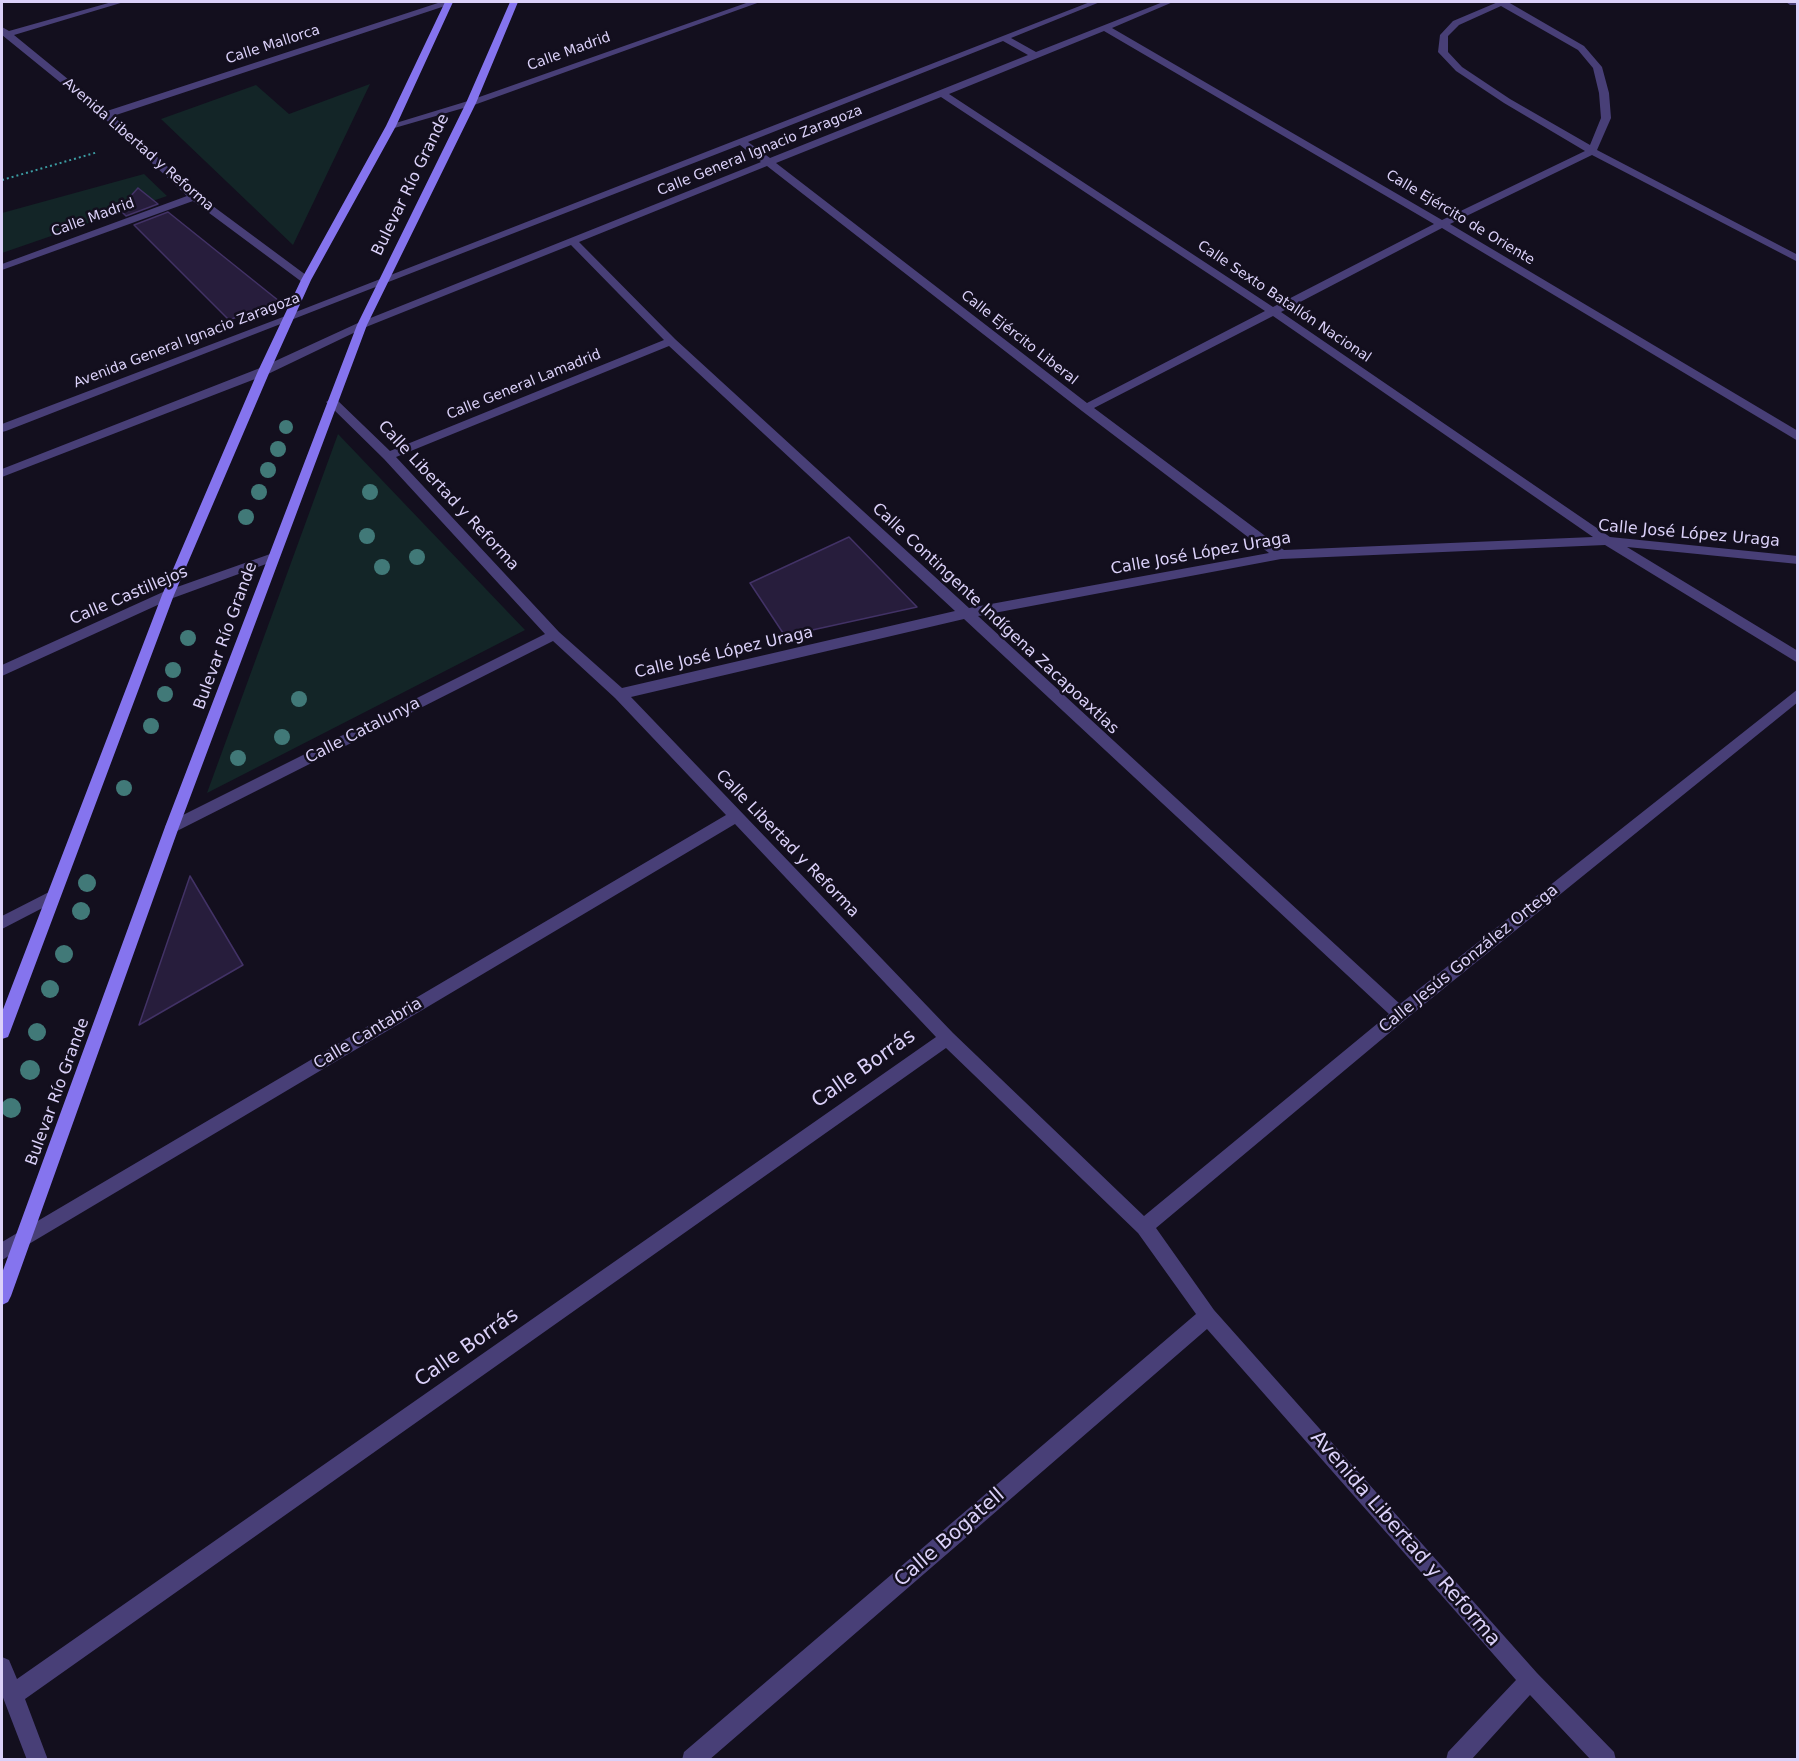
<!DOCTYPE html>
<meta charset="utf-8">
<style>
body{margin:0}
#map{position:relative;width:1799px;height:1761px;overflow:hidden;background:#130f1e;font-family:"DejaVu Sans",sans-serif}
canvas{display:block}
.frame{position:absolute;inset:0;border:3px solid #dbd1f9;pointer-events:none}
</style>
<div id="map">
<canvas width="1799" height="1761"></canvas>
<div class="frame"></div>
</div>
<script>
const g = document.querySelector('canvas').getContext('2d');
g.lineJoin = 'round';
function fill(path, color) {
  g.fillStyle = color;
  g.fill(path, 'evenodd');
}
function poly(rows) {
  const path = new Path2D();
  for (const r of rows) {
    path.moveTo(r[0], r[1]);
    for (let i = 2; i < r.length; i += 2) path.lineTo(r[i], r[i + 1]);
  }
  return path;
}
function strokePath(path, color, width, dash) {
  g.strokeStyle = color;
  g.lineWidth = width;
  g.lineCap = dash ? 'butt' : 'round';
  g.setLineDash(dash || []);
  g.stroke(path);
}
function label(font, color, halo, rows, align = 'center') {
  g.font = font + ' "DejaVu Sans",sans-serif';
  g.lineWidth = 5;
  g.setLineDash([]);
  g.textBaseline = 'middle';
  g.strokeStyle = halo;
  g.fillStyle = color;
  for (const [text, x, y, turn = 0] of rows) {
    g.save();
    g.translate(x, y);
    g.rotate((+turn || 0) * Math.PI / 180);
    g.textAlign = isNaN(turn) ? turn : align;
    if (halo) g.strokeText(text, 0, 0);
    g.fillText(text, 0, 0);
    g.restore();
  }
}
const green = poly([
 [370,84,293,245,161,119,256,85,289,114],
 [144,174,167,196,2,253,2,213],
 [338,434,525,630,207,793]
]);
const building = poly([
 [138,188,158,204,126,216,119,209,138,188],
 [168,212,279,301,229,320,134,225,168,212],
 [849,537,917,607,785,636,750,583,849,537],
 [190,876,243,965,139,1025,190,876]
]);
const path = poly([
 [2,180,98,152]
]);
const street = poly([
 [112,2,124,2,14,35,107,111,441,2,452,2,451,4,113,116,198,195,310,278,310,282,302,282,193,201,2,270,2,264,187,196,103,117,2,35,2,27,9,31,112,2],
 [749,2,760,2,474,105,391,129,386,126,468,101,749,2],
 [1090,2,1100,2,1011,38,1036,52,1163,2,1173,2,1112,28,1442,220,1585,151,1504,103,1456,71,1438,52,1440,35,1453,21,1498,2,1508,2,1584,46,1602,67,1609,93,1611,118,1597,150,1798,255,1798,262,1592,155,1450,224,1798,431,1798,441,1442,228,1281,312,1610,537,1798,556,1798,564,1627,547,1798,651,1798,663,1605,545,1281,559,978,616,1400,1004,1798,689,1798,702,1406,1019,1156,1228,1214,1310,1537,1673,1614,1752,1616,1760,1591,1760,1530,1695,1471,1760,1446,1760,1448,1752,1516,1680,1207,1329,709,1760,682,1760,684,1752,1196,1314,1138,1233,946,1048,25,1699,48,1760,27,1760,2,1695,2,1657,9,1660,17,1679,936,1037,735,824,2,1260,2,1242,726,815,615,698,553,641,177,831,172,833,167,831,165,827,167,823,545,634,384,459,326,402,332,398,336,399,390,451,664,340,571,245,366,327,268,374,2,477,2,469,260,368,358,323,761,162,740,145,6,431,2,432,2,424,283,317,1090,2],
 [1501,6,1578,50,1593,68,1599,93,1601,118,1590,145,1510,99,1462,67,1448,52,1448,36,1459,25,1501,6],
 [1104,31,1434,224,1273,307,949,94,1104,31],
 [1003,41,1028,55,770,158,748,142,1003,41],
 [941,97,1265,311,1087,403,776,163,941,97],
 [767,166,1082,411,1269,553,969,608,675,339,579,242,767,166],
 [1273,316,1593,537,1284,550,1094,408,1273,316],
 [669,346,955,611,622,688,559,632,396,457,669,346],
 [964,619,1389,1014,1144,1216,953,1033,631,697,964,619],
 [1786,2,1798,2,1798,5,1790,5,1786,2],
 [273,553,277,554,279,557,277,560,173,598,2,676,2,665,163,592,273,553],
 [51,891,56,893,59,897,56,901,2,929,2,916,51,891]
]);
const secondary = poly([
 [445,2,453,2,396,126,311,280,270,371,174,595,10,1032,8,1037,2,1039,2,1012,162,595,258,371,301,280,386,126,445,2],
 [510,2,518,2,476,103,367,325,179,827,11,1296,8,1302,2,1305,2,1273,165,827,357,325,466,103,510,2]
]);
const trees = [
 [286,427,7],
 [278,449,8],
 [268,470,8],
 [259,492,8],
 [370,492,8],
 [246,517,8],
 [367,536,8],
 [417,557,8],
 [382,567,8],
 [188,638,8],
 [173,670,8],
 [165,694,8],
 [299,699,8],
 [151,726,8],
 [282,737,8],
 [238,758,8],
 [124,788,8],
 [87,883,9],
 [81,911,9],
 [64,954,9],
 [50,989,9],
 [37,1032,9],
 [30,1070,10],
 [11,1108,10]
];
const farStreetnames = [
 ["Calle Mallorca",273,45,-18],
 ["Calle Madrid",569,52,-20],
 ["Avenida Libertad y Reforma",138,145,41],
 ["Calle General Ignacio Zaragoza",760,151,-22],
 ["Calle Madrid",93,218,-20],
 ["Calle Ejército de Oriente",1460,218,31],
 ["Calle Sexto Batallón Nacional",1284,302,34],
 ["Calle Ejército Liberal",1019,338,38],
 ["Avenida General Ignacio Zaragoza",187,341,-21],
 ["Calle General Lamadrid",524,385,-22]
];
const streetNames = [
 ["Bulevar Río Grande",411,185,-64],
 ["Calle Libertad y Reforma",448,496,47],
 ["Calle José López Uraga",1689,534,5],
 ["Calle José López Uraga",1201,554,-10],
 ["Calle Castillejos",129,596,-23],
 ["Calle Contingente Indígena Zacapoaxtlas",995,619,43],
 ["Bulevar Río Grande",226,636,-70],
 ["Calle José López Uraga",724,653,-13],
 ["Calle Catalunya",363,731,-27],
 ["Calle Libertad y Reforma",787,844,46],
 ["Calle Jesús González Ortega",1469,959,-39],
 ["Calle Cantabria",368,1034,-31],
 ["Bulevar Río Grande",58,1092,-70]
];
const nearStreetnames = [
 ["Calle Borrás",864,1069,-35],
 ["Calle Borrás",467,1348,-35],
 ["Calle Bogatell",950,1538,-41],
 ["Avenida Libertad y Reforma",1405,1539,49]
];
fill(green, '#132527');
fill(building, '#271d3c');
strokePath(building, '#423266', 1.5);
strokePath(path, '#3c9da3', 2, [2, 3]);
fill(street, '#483f77');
fill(secondary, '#8574ee');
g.fillStyle = '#417978';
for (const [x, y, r] of trees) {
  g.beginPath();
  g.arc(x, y, r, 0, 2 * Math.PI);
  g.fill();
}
label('14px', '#dbd1f9', '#130f1e', farStreetnames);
label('16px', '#dbd1f9', '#130f1e', streetNames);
label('20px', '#dbd1f9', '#130f1e', nearStreetnames);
</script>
